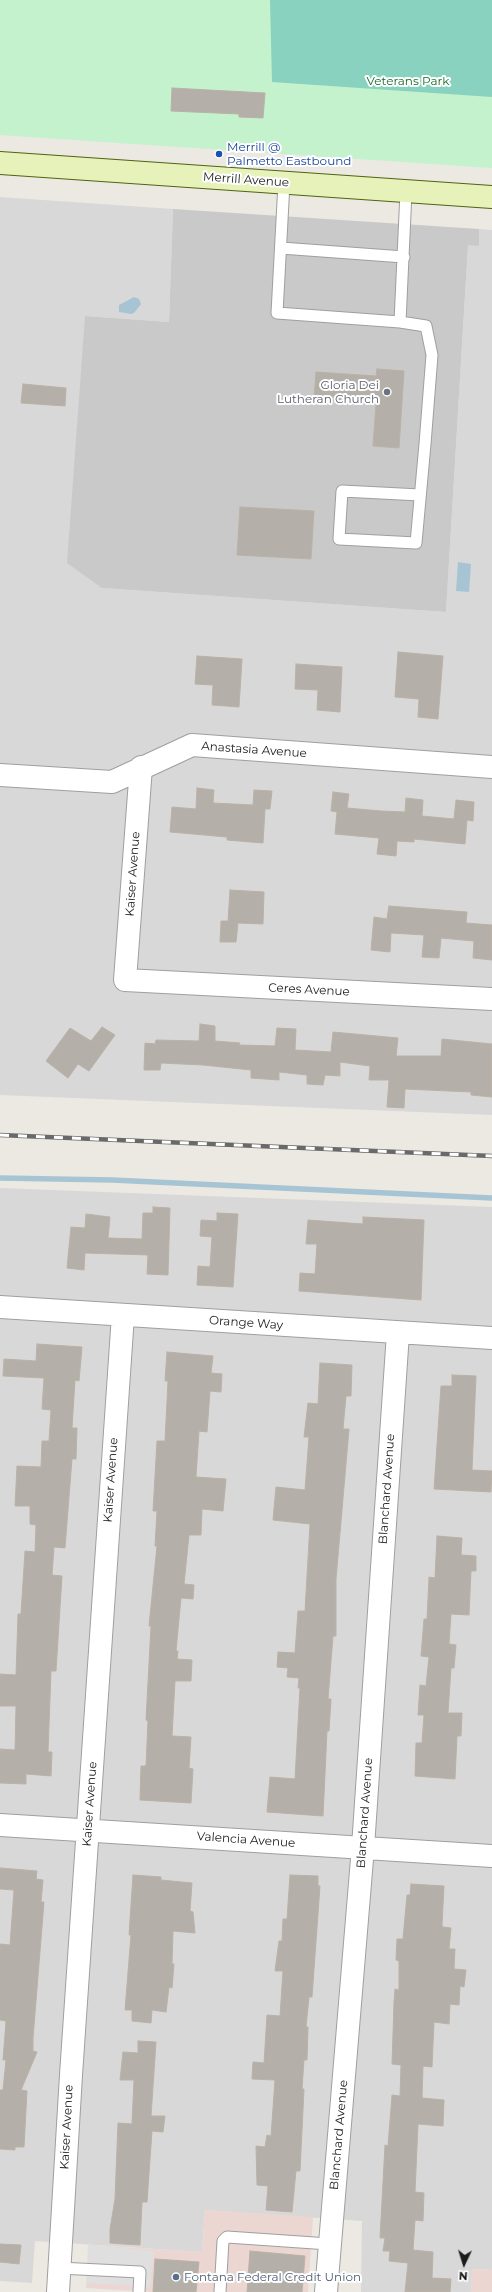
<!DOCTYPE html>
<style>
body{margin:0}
#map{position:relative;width:492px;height:2292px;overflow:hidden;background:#ebe9e2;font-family:Montserrat,sans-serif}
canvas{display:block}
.north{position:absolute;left:444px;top:2244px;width:40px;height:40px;-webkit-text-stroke:3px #fff;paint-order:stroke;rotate:184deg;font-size:11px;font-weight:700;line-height:16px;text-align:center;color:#1b1b1b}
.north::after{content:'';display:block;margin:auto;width:14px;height:18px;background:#1b1b1b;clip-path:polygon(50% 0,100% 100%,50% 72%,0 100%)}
</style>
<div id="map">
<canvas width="492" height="2292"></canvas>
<div class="north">N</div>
</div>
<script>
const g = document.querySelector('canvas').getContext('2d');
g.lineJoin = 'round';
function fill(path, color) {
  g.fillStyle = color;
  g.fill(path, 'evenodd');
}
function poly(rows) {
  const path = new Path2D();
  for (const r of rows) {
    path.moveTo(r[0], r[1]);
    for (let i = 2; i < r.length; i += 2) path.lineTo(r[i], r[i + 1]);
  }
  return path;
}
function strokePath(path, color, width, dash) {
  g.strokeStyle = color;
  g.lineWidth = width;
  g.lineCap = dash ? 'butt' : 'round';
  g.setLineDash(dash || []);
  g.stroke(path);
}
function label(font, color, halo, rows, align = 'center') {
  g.font = font + ' Montserrat,sans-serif';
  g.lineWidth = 4;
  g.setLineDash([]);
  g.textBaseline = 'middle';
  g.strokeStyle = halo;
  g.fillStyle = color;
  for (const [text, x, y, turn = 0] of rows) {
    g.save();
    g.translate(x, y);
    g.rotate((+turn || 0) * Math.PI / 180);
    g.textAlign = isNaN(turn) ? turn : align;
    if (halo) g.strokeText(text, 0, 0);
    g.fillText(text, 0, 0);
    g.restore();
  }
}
const residential = poly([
 [0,197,173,209,169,322,85,316,102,588,446,612,468,245,479,245,479,229,492,230,492,1115,0,1095],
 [0,1188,492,1207,492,2270,472,2269,471,2292,361,2292,362,2221,205,2210,202,2252,35,2241,32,2283,0,2281]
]);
const commercial = poly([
 [205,2210,313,2217,308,2292,153,2292,86,2288,89,2245,202,2252],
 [472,2269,492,2270,492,2292,471,2292]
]);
const religious = poly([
 [173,209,479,229,479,246,468,245,446,612,102,588,67,563,85,316,169,322]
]);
const park = poly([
 [0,0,492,0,492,168,0,135]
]);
const pitch = poly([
 [270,0,492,0,492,97,272,82]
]);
const parking = poly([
 [88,2245,154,2251,150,2287,86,2283]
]);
const water = poly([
 [134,297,139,299,141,304,134,313,131,314,119,312,119,305],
 [458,562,471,564,469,592,456,591]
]);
const stream = poly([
 [0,1178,112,1180,492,1198]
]);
const building = poly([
 [172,88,265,93,263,118,239,117,239,114,171,111,172,88],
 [377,369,404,371,399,448,373,446,376,404,314,399,316,372,376,376,377,369],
 [23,384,66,388,65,406,21,403,23,384],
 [240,507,314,511,311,559,237,555,240,507],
 [398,652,443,656,438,719,418,717,419,699,395,697,398,652],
 [197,656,242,659,239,707,212,705,213,685,195,684,197,656],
 [296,664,342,667,340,712,317,710,318,690,295,689,296,664],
 [197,788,214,790,213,803,253,805,254,790,272,791,270,809,265,809,263,843,227,840,227,837,170,832,172,807,196,809,197,788],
 [333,792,349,794,347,808,381,811,405,812,406,798,423,800,422,816,454,819,456,800,474,802,473,821,467,820,465,844,414,839,414,842,397,841,396,856,377,854,379,838,335,834,337,812,331,811,333,792],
 [230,890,264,892,263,924,238,923,236,942,220,942,221,921,228,921,230,890],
 [389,906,467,912,466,923,492,925,492,960,473,958,474,941,441,938,439,958,422,957,424,935,391,933,390,952,371,950,374,917,387,919,389,906],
 [200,1024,215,1026,215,1041,240,1043,239,1045,275,1046,277,1028,296,1029,295,1050,331,1052,333,1032,398,1038,396,1056,441,1056,442,1039,492,1044,492,1097,471,1095,471,1092,405,1089,404,1108,387,1107,389,1080,369,1080,370,1066,340,1062,340,1076,325,1075,323,1085,307,1084,307,1075,279,1072,279,1080,251,1078,251,1070,203,1065,161,1063,160,1070,144,1070,145,1043,155,1044,156,1040,199,1041,200,1024],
 [102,1027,115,1035,89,1071,78,1064,68,1078,46,1061,70,1028,91,1041,102,1027],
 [153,1207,170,1208,168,1275,147,1274,148,1255,85,1253,84,1270,67,1268,71,1227,85,1228,86,1214,110,1217,108,1238,142,1239,143,1213,153,1213,153,1207],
 [217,1213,238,1214,233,1287,197,1285,198,1266,210,1267,212,1237,200,1236,201,1220,217,1221,217,1213],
 [363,1217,424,1220,421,1300,299,1291,300,1273,315,1274,317,1244,306,1244,308,1220,363,1224,363,1217],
 [37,1344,82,1347,79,1381,75,1380,72,1428,77,1428,76,1459,72,1459,65,1548,54,1547,52,1575,62,1576,56,1671,51,1671,48,1752,52,1752,51,1776,26,1774,26,1784,0,1783,0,1749,15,1750,16,1706,0,1706,0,1674,16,1675,18,1614,21,1614,25,1551,35,1552,36,1525,30,1524,30,1506,15,1506,17,1466,41,1467,42,1441,49,1441,51,1410,42,1409,44,1378,3,1376,4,1359,36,1361,37,1344],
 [167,1352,213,1356,211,1373,222,1374,221,1392,210,1391,207,1432,199,1431,196,1477,226,1479,223,1511,202,1509,201,1535,189,1535,184,1584,194,1585,193,1599,181,1598,176,1651,178,1651,177,1659,192,1660,191,1681,175,1681,172,1736,191,1737,189,1768,193,1769,191,1803,140,1800,141,1766,146,1766,148,1721,146,1720,151,1626,149,1626,157,1546,155,1546,157,1511,153,1511,157,1441,165,1441,168,1381,165,1381,167,1352],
 [320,1363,352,1365,351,1396,346,1396,343,1429,349,1429,336,1579,336,1636,333,1636,328,1699,331,1699,329,1731,327,1731,323,1816,267,1812,270,1777,295,1779,300,1688,298,1688,299,1678,287,1677,288,1668,277,1667,278,1652,295,1653,298,1611,305,1611,310,1524,273,1520,276,1487,305,1490,309,1437,304,1437,308,1403,318,1404,320,1363],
 [452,1375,476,1376,472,1470,492,1471,491,1492,434,1489,441,1386,452,1386,452,1375],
 [437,1536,462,1538,461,1555,476,1556,476,1571,471,1571,469,1615,451,1614,449,1644,456,1645,454,1668,451,1668,448,1713,462,1713,461,1736,457,1736,455,1779,415,1776,416,1743,422,1743,424,1715,418,1715,420,1685,426,1686,429,1657,421,1656,424,1619,427,1619,429,1577,435,1578,437,1536],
 [0,1868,37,1871,36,1879,43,1880,41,1902,44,1902,33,2038,33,2051,37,2052,21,2090,27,2091,24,2147,15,2147,15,2150,0,2149,0,2090,3,2090,6,2060,3,2060,6,2021,0,2020,0,1944,10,1945,14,1890,0,1889,0,1868],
 [133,1875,161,1877,161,1880,192,1883,190,1911,193,1912,195,1933,173,1931,172,1964,174,1964,172,1988,169,1987,166,2012,152,2010,151,2023,132,2021,132,2010,125,2010,131,1935,129,1935,133,1875],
 [290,1875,318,1876,318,1886,320,1886,312,1997,309,1997,306,2027,308,2027,307,2060,304,2060,302,2089,304,2089,300,2171,296,2171,292,2212,266,2210,268,2186,257,2185,256,2146,265,2147,267,2135,271,2136,275,2080,252,2079,253,2062,264,2063,267,2015,280,2016,283,1971,275,1971,279,1941,282,1941,283,1919,287,1919,290,1875],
 [411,1884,444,1886,442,1925,443,1927,451,1928,449,1949,455,1949,454,1969,466,1970,464,1987,460,1986,459,2005,450,2004,449,2024,434,2022,432,2067,423,2066,422,2098,444,2100,443,2126,418,2124,415,2192,424,2193,423,2221,415,2220,413,2250,433,2252,432,2278,451,2279,450,2292,405,2292,408,2263,389,2261,390,2251,383,2251,385,2238,380,2238,385,2145,388,2146,392,2095,400,2096,401,2065,392,2064,394,2002,395,1989,399,1990,399,1961,396,1960,397,1939,403,1939,407,1895,410,1895,411,1884],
 [138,2041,156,2042,151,2116,165,2116,163,2132,152,2131,147,2202,142,2202,140,2245,123,2244,110,2243,110,2229,115,2199,118,2123,132,2124,134,2080,120,2080,123,2052,138,2053,138,2041],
 [0,2244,21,2245,19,2264,0,2262,0,2244],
 [250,2251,305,2256,302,2292,247,2292,250,2251],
 [155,2259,199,2262,196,2292,153,2292,155,2259]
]);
const service = poly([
 [284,183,277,313,400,322,406,192],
 [281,248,404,257],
 [400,322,426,326,432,355,425,444,416,543,339,539,342,491,420,495],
 [59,2268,140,2272,139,2292],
 [220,2292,223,2241,227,2237,329,2244]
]);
const minor = poly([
 [141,767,125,980,492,999],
 [0,775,112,782,192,745,492,767],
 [0,1307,492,1338],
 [0,1825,492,1856],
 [58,2292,71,2075,123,1315],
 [326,2292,363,1847,398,1333]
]);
const secondary = poly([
 [0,163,492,197]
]);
const rail = poly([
 [0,1135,492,1156]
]);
const markers = [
 [219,154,4,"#1a4fb4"],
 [387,392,4,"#6b7280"],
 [176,2277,4,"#5c6f8a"]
];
const parkNames = [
 ["Veterans Park",408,81]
];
const transitNames = [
 ["Merrill @",227,147],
 ["Palmetto Eastbound",227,161]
];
const streetNames = [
 ["Merrill Avenue",246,180,4],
 ["Anastasia Avenue",254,750,4],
 ["Kaiser Avenue",133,874,-86],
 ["Ceres Avenue",309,990,3],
 ["Orange Way",246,1323,4],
 ["Kaiser Avenue",111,1480,-86],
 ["Blanchard Avenue",387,1489,-86],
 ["Kaiser Avenue",90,1804,-86],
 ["Blanchard Avenue",365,1813,-86],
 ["Valencia Avenue",246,1840,4],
 ["Kaiser Avenue",67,2127,-87],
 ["Blanchard Avenue",339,2135,-85]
];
const worshipNames = [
 ["Gloria Dei",379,385],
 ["Lutheran Church",379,399]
];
const serviceNames = [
 ["Fontana Federal Credit Union",184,2277]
];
fill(residential, '#d9d8d8');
fill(commercial, '#ebd6d2');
fill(religious, '#c9c9c9');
fill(park, '#c3f2cc');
fill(pitch, '#88d2bf');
fill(parking, '#dfdfdf');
fill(water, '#a7c4d4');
strokePath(stream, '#a7c4d4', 5.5);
fill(building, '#b4afa8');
strokePath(building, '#bbb2a6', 1);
strokePath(service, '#9f9f9f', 13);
strokePath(minor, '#9f9f9f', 24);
strokePath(secondary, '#506311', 24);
strokePath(service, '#fff', 11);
strokePath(minor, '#fff', 22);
strokePath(secondary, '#e7f1ba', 22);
strokePath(rail, '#696969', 4.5);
strokePath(rail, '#fff', 3, [9]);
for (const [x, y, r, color] of markers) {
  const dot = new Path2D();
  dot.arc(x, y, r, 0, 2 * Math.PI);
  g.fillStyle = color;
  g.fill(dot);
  strokePath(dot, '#fff', 1.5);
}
label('12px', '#176b29', '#fff', parkNames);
label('12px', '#164399', '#fff', transitNames, 'left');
label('12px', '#1b1b1b', '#fff', streetNames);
label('12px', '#5b616d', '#fff', worshipNames, 'right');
label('12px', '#4e5e75', '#fff', serviceNames, 'left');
</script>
